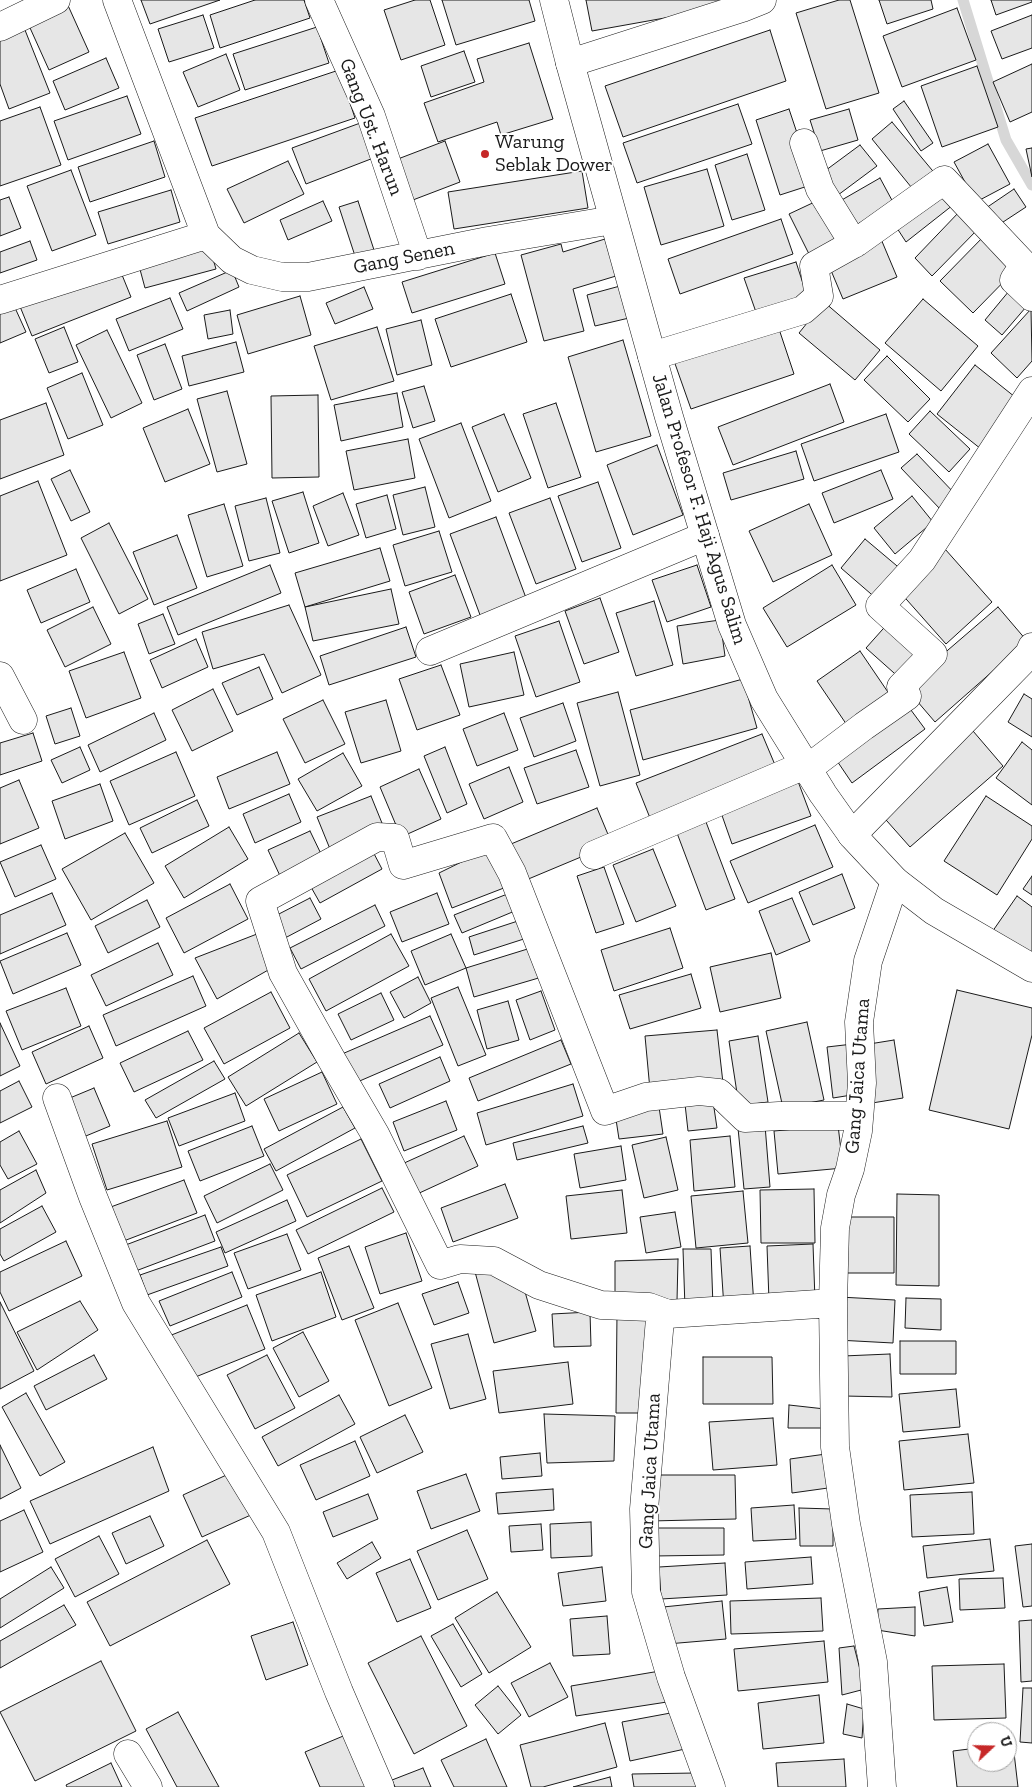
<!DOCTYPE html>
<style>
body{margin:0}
#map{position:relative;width:1032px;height:1787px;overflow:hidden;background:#fff;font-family:"Zilla Slab",serif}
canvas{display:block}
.north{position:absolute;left:967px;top:1722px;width:50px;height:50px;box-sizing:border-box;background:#fff;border:1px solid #a3a3a3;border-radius:50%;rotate:69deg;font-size:14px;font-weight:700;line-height:20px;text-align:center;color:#1a1a1a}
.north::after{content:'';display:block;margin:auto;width:18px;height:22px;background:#c62828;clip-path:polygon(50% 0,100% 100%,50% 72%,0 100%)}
</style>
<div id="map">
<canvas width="1032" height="1787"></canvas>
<div class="north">U</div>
</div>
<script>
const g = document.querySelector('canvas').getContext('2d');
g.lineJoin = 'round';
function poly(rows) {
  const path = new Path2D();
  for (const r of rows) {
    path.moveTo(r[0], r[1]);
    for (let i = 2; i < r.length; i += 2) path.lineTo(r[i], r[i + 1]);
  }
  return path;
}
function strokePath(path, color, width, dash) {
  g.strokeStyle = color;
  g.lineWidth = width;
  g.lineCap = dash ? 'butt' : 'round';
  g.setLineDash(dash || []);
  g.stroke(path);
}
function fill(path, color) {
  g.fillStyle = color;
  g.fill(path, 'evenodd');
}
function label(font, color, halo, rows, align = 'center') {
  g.font = font + ' "Zilla Slab",serif';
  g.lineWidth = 4;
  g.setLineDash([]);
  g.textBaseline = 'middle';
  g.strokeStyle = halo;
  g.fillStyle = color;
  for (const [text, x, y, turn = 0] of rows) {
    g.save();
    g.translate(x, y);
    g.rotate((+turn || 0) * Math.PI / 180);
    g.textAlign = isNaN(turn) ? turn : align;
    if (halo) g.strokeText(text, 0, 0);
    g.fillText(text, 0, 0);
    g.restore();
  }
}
const stream = poly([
 [963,0,1006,140,1032,185]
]);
const building = poly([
 [141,0,220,0,150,24,141,0],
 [255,0,304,0,310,18,220,48,210,15,255,0],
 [415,0,430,0,445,45,401,60,384,10,415,0],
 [442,0,529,0,535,21,456,45,442,0],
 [586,0,725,0,726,7,592,31,586,0],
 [839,0,850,0,879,93,826,109,796,13,839,0],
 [879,0,931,0,933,9,887,24,879,0],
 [991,0,1032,0,1032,2,996,15,991,0],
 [66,1,89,52,49,70,26,19,66,1],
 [957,8,976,60,902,87,883,36,957,8],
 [203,15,214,48,169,62,158,29,203,15],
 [1032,15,1032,48,1002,59,991,31,1032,15],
 [23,25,50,93,9,109,0,84,0,34,23,25],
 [317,27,329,63,245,90,233,54,317,27],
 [770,30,786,81,623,137,605,86,770,30],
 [529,43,553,119,501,135,497,122,438,142,424,103,484,82,477,59,529,43],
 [464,51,475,82,431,97,421,66,464,51],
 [226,54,240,90,198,107,183,72,226,54],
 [106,58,119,88,65,110,53,81,106,58],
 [1032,64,1032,112,1010,122,993,82,1032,64],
 [977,66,998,127,942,147,921,86,977,66],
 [339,70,355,118,212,166,195,118,339,70],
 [127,96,141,134,68,160,54,121,127,96],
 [904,101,933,143,921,151,893,109,904,101],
 [738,104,752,144,637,183,623,143,738,104],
 [40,107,61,165,0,186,0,121,40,107],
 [789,109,814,184,780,195,756,120,789,109],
 [849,109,858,140,820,151,810,120,849,109],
 [363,122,376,157,306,184,292,148,363,122],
 [892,122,937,176,916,193,872,139,892,122],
 [154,141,165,177,90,202,78,167,154,141],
 [445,141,460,182,405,203,390,162,445,141],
 [988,144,1010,184,976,202,954,162,988,144],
 [860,145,877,166,834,198,818,176,860,145],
 [1032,148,1032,177,1026,149,1032,148],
 [747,154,765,210,732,220,715,165,747,154],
 [288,161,304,194,244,223,227,189,288,161],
 [707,169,724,226,661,245,644,187,707,169],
 [71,170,96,235,52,251,27,186,71,170],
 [582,171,588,208,454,229,448,192,582,171],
 [880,178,894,204,854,226,840,201,880,178],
 [942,189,953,205,906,242,895,225,942,189],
 [1014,189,1026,207,997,226,986,208,1014,189],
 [171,190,180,222,108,244,98,212,171,190],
 [9,197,21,228,0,236,0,200,9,197],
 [821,199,844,246,813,262,789,214,821,199],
 [323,201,332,221,288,240,280,220,323,201],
 [358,201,375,253,356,259,339,207,358,201],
 [961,210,979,228,932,276,915,258,961,210],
 [781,219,793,254,680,294,668,259,781,219],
 [987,233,1020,265,973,313,940,281,987,233],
 [605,239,616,276,573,289,584,331,544,341,521,255,561,244,563,252,605,239],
 [881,239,897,277,843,299,827,261,881,239],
 [30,241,37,260,0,273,0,252,30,241],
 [208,242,216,269,145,288,138,262,208,242],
 [495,253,505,284,412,313,402,282,495,253],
 [796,262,808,299,757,315,744,278,796,262],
 [118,265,131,297,32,336,19,304,118,265],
 [232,270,239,287,187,311,179,293,232,270],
 [1014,285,1032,300,1002,335,985,320,1014,285],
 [620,286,629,318,595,326,587,295,620,286],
 [364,287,373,309,335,324,326,303,364,287],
 [511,294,527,342,451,367,435,319,511,294],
 [300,296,311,335,248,354,237,315,300,296],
 [170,298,183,329,129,351,116,319,170,298],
 [11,299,26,332,0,343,0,304,11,299],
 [923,299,978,346,941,391,885,343,923,299],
 [824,302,880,350,855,380,799,333,824,302],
 [1031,309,1032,361,1017,378,991,353,1031,309],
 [230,310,233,334,208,339,204,315,230,310],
 [421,320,432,365,397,375,386,329,421,320],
 [777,323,794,374,691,409,673,358,777,323],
 [64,327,78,362,49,373,35,339,64,327],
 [377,327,394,381,331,400,314,346,377,327],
 [107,330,142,403,111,418,76,345,107,330],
 [623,340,651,436,596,452,568,357,623,340],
 [236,342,244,372,189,386,182,356,236,342],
 [165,344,182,389,154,400,137,355,165,344],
 [887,356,930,399,908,422,864,380,887,356],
 [975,365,1020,401,981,449,937,414,975,365],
 [82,373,103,425,68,439,47,388,82,373],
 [830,384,844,422,733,465,718,427,830,384],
 [424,386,435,421,413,428,402,392,424,386],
 [227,391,247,464,217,472,197,399,227,391],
 [397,393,403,427,341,441,334,405,397,393],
 [318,395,319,477,272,478,271,396,318,395],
 [46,403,64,455,0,479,0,420,46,403],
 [556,403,581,477,548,488,523,414,556,403],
 [188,409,210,464,165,482,143,428,188,409],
 [930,411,970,449,949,472,909,434,930,411],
 [504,414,531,478,498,492,472,427,504,414],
 [886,414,899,452,814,481,801,444,886,414],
 [461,423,491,501,449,518,419,439,461,423],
 [408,439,415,478,354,490,346,451,408,439],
 [657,445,683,515,633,535,607,465,657,445],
 [796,451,804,479,731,500,723,473,796,451],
 [917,454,957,496,941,510,901,468,917,454],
 [70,470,90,512,71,521,51,479,70,470],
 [881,470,893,499,834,523,822,493,881,470],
 [38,481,67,555,0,581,0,496,38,481],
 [598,482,621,548,582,562,558,496,598,482],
 [425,487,435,527,403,535,393,495,425,487],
 [303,492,319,543,289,553,272,501,303,492],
 [343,493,359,535,328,546,313,506,343,493],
 [387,495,396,529,366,538,356,504,387,495],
 [912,496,933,522,895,554,874,528,912,496],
 [266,498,280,553,249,561,235,506,266,498],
 [550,498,576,569,536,584,509,513,550,498],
 [224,504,243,566,207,577,188,515,224,504],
 [809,504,832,555,773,582,749,531,809,504],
 [496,517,529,606,483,623,450,534,496,517],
 [109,523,148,599,119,614,81,538,109,523],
 [439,531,452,572,405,586,393,545,439,531],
 [177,535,197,588,154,605,133,552,177,535],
 [865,539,903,571,878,600,841,568,865,539],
 [380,548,390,581,305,607,295,573,380,548],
 [945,549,992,602,946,644,899,591,945,549],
 [270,565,281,593,178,635,167,607,270,565],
 [697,565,711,607,667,622,652,580,697,565],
 [832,565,856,605,787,647,763,608,832,565],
 [76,569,90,602,41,623,27,590,76,569],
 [455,575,471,617,424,634,409,592,455,575],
 [391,589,399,624,313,641,305,607,391,589],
 [600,598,619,652,584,664,565,611,600,598],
 [654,601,673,665,636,676,616,613,654,601],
 [289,605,321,675,282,693,264,654,213,669,202,632,289,605],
 [93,607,111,644,65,667,47,630,93,607],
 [998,607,1027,641,935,722,905,687,998,607],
 [163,614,175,644,149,654,138,624,163,614],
 [720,620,725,656,683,664,677,626,720,620],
 [891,620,928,654,903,681,866,648,891,620],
 [559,621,580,682,536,697,515,636,559,621],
 [406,627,416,657,329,685,320,656,406,627],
 [196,639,208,667,162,688,150,660,196,639],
 [860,651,894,701,851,731,817,681,860,651],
 [124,652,141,698,86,718,69,671,124,652],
 [514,652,524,695,469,707,460,664,514,652],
 [441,665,460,715,417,730,399,679,441,665],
 [259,667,273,699,237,715,222,683,259,667],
 [743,679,757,728,643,760,630,710,743,679],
 [213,689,233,731,192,751,172,710,213,689],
 [618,692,640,775,600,786,577,703,618,692],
 [1024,694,1032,699,1032,737,1008,722,1024,694],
 [323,700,345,744,305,763,283,719,323,700],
 [386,700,401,751,361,763,345,712,386,700],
 [905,702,925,729,852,783,833,755,905,702],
 [563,703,576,741,534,757,520,718,563,703],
 [71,708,80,736,55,744,46,716,71,708],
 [154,713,166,740,100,772,88,745,154,713],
 [504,713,518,750,477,766,463,729,504,713],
 [973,731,1003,766,910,847,879,812,973,731],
 [33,733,42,761,0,775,0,743,33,733],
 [762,734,778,772,652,823,636,783,762,734],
 [1022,742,1032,750,1032,805,996,778,1022,742],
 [80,747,90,770,62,783,51,760,80,747],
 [445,747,467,804,447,813,424,756,445,747],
 [576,750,589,787,537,804,524,768,576,750],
 [176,752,195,796,129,825,110,781,176,752],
 [277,752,290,784,229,809,217,777,277,752],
 [343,753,362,786,317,811,298,779,343,753],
 [509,767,523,802,484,819,469,784,509,767],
 [419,769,441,819,401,837,380,787,419,769],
 [796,776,811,816,732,844,718,804,796,776],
 [19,780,39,828,0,844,0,788,19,780],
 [100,784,113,821,65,839,52,801,100,784],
 [289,794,301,822,255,843,243,814,289,794],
 [371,796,384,828,330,849,317,817,371,796],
 [986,796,1032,826,1032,839,997,895,944,861,986,796],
 [197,800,209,826,152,853,140,828,197,800],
 [597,808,612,844,526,880,511,844,597,808],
 [706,822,735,899,706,910,677,833,706,822],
 [815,825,833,867,748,903,730,861,815,825],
 [229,827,248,859,184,898,165,866,229,827],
 [310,831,323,858,281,878,268,850,310,831],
 [125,833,154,883,91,920,62,869,125,833],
 [41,845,56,879,15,897,0,862,41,845],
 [370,846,382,869,320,903,307,880,370,846],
 [494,846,509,886,452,908,439,873,494,846],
 [653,849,676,906,636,922,613,865,653,849],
 [604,867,624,924,596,933,577,876,604,867],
 [842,874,855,908,813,925,799,892,842,874],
 [1032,876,1032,895,1023,889,1032,876],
 [230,884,248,919,184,953,166,918,230,884],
 [515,891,522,908,462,933,454,915,515,891],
 [52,893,66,925,0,954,0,915,52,893],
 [437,893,449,924,402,942,390,912,437,893],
 [1017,896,1032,907,1032,952,1025,961,990,935,1017,896],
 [310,898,321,919,285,938,275,916,310,898],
 [792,898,810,941,776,955,759,911,792,898],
 [147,900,160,927,108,953,95,926,147,900],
 [375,905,385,926,301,969,290,948,375,905],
 [524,919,530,937,474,955,469,937,524,919],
 [670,928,683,968,614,991,601,950,670,928],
 [67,933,81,965,13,994,0,961,67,933],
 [257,934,270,969,217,999,195,958,257,934],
 [391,934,409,966,326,1011,309,979,391,934],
 [451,934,466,968,425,985,411,951,451,934],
 [158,943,173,975,106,1006,91,975,158,943],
 [534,947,542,977,474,997,466,968,534,947],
 [771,953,781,998,720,1012,710,967,771,953],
 [691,974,701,1008,630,1029,619,995,691,974],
 [193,976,206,1006,116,1046,103,1015,193,976],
 [418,977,431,1003,404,1018,390,992,418,977],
 [458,987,486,1055,458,1066,431,998,458,987],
 [66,988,81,1026,22,1050,6,1011,66,988],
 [957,990,1032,1008,1032,1035,1009,1129,929,1110,957,990],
 [541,991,555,1030,530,1040,516,1000,541,991],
 [271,992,290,1028,224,1064,204,1028,271,992],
 [381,993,394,1020,351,1040,338,1014,381,993],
 [508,1001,519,1040,487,1049,477,1010,508,1001],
 [430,1016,443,1045,355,1083,342,1054,430,1016],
 [807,1022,824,1100,783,1108,766,1031,807,1022],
 [0,1023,20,1066,0,1076,0,1023],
 [89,1026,103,1058,46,1084,32,1052,89,1026],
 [717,1030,723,1083,650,1090,645,1036,717,1030],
 [188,1031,203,1060,134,1092,120,1063,188,1031],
 [299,1033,317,1062,246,1106,228,1077,299,1033],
 [758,1036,768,1102,739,1106,729,1041,758,1036],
 [561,1040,571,1064,478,1101,469,1078,561,1040],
 [894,1040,903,1098,872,1103,863,1045,894,1040],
 [853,1044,858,1094,833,1098,827,1047,853,1044],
 [440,1057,450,1081,390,1108,379,1084,440,1057],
 [214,1061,225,1079,156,1118,145,1100,214,1061],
 [322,1072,337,1104,279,1131,264,1099,322,1072],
 [19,1081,32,1107,0,1123,0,1091,19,1081],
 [573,1084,583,1116,486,1145,477,1113,573,1084],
 [94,1088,110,1126,81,1138,65,1100,94,1088],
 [235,1093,245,1121,179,1146,168,1118,235,1093],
 [446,1101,457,1130,404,1151,393,1122,446,1101],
 [713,1101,717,1128,688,1131,685,1104,713,1101],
 [343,1107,355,1128,276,1171,264,1149,343,1107],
 [659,1107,663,1134,619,1139,615,1113,659,1107],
 [167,1121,182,1167,107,1190,92,1144,167,1121],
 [765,1125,770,1187,744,1189,738,1128,765,1125],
 [838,1125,843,1168,778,1174,774,1131,838,1125],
 [252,1126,264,1156,200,1181,188,1151,252,1126],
 [583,1126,588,1143,517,1160,513,1143,583,1126],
 [19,1131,37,1164,8,1179,0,1165,0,1142,19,1131],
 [464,1136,478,1166,415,1195,402,1164,464,1136],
 [730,1136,735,1187,694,1191,690,1140,730,1136],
 [666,1137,678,1190,644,1198,632,1145,666,1137],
 [361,1139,382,1181,307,1217,287,1175,361,1139],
 [621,1146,626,1180,580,1188,574,1154,621,1146],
 [270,1164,283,1190,217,1223,204,1196,270,1164],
 [36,1170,46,1193,0,1223,0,1190,36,1170],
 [184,1180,197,1213,121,1242,108,1208,184,1180],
 [505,1184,518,1218,453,1242,441,1208,505,1184],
 [382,1188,394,1212,308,1254,296,1230,382,1188],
 [814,1189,815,1243,761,1243,760,1190,814,1189],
 [622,1190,627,1233,571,1239,566,1196,622,1190],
 [743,1191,748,1243,696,1248,691,1196,743,1191],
 [897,1194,939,1195,939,1286,896,1285,897,1194],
 [287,1200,296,1221,225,1253,216,1232,287,1200],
 [42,1206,56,1232,4,1261,0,1254,0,1229,42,1206],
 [675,1212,681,1247,646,1253,640,1217,675,1212],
 [205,1215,215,1241,133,1272,123,1246,205,1215],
 [838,1217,894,1217,894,1273,838,1273,838,1217],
 [406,1233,422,1281,380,1294,365,1247,406,1233],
 [287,1234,301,1270,248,1289,234,1253,287,1234],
 [66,1241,82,1276,9,1311,0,1292,0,1272,66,1241],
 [813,1244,815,1300,769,1301,767,1246,813,1244],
 [349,1246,374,1308,342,1320,318,1258,349,1246],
 [750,1246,754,1306,724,1308,720,1248,750,1246],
 [221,1247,228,1266,147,1295,140,1275,221,1247],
 [683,1249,711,1249,713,1307,685,1308,683,1249],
 [678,1259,677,1301,615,1296,615,1261,678,1259],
 [474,1268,522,1281,536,1331,494,1343,474,1268],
 [232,1272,242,1297,170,1326,159,1301,232,1272],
 [321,1272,336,1317,272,1341,256,1295,321,1272],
 [458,1282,469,1313,434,1325,422,1294,458,1282],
 [839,1297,895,1300,893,1343,837,1340,839,1297],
 [906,1298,941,1299,941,1330,905,1328,906,1298],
 [80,1301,98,1330,37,1370,17,1332,80,1301],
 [0,1302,34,1371,0,1389,0,1302],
 [398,1303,432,1388,389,1406,355,1320,398,1303],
 [247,1305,265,1349,188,1380,169,1336,247,1305],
 [590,1312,591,1346,554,1347,552,1314,590,1312],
 [617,1313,652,1313,650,1413,616,1413,617,1313],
 [303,1332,329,1381,299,1397,273,1348,303,1332],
 [468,1334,486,1399,450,1409,431,1344,468,1334],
 [900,1341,956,1341,956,1374,900,1374,900,1341],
 [890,1354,892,1397,844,1396,843,1356,890,1354],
 [94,1355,107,1379,46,1410,34,1386,94,1355],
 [267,1355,295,1408,255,1429,227,1375,267,1355],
 [703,1357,772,1357,773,1404,703,1404,703,1357],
 [568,1362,573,1404,499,1413,493,1371,568,1362],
 [956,1389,960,1427,903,1432,899,1394,956,1389],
 [26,1393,65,1462,40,1476,2,1407,26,1393],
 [339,1395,355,1424,278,1466,262,1437,339,1395],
 [789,1405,825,1409,827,1428,788,1428,789,1405],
 [544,1414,615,1416,614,1461,547,1463,544,1414],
 [405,1415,423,1452,377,1473,360,1437,405,1415],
 [773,1418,777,1465,713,1470,709,1422,773,1418],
 [968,1434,974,1483,904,1490,899,1441,968,1434],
 [355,1441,370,1476,316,1500,300,1465,355,1441],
 [0,1445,21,1488,0,1499,0,1445],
 [153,1447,169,1491,50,1544,30,1501,153,1447],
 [540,1453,542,1476,502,1479,500,1457,540,1453],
 [826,1454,828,1488,792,1493,790,1459,826,1454],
 [233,1472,253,1514,202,1537,183,1495,233,1472],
 [466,1474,480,1511,431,1529,417,1491,466,1474],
 [650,1475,735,1475,736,1519,650,1521,650,1475],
 [553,1489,554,1510,498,1514,496,1493,553,1489],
 [972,1492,974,1534,912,1537,910,1495,972,1492],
 [368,1494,378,1519,333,1537,323,1512,368,1494],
 [794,1505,796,1539,753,1541,751,1508,794,1505],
 [799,1508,833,1509,833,1546,800,1546,799,1508],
 [24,1510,43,1552,0,1572,0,1521,24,1510],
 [150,1516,164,1546,126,1564,112,1533,150,1516],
 [591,1522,592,1556,551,1558,550,1524,591,1522],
 [541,1524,543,1550,511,1552,509,1526,541,1524],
 [653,1528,724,1528,724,1555,653,1556,653,1528],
 [467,1530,488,1579,438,1600,417,1551,467,1530],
 [99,1536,119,1574,75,1597,55,1559,99,1536],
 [990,1539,994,1571,927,1578,923,1546,990,1539],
 [207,1540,230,1584,110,1646,87,1602,207,1540],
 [372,1542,381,1558,347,1579,337,1563,372,1542],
 [1032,1544,1032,1606,1023,1607,1015,1546,1032,1544],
 [811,1557,813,1584,747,1589,745,1562,811,1557],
 [410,1559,431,1608,397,1622,376,1573,410,1559],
 [725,1563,727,1595,661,1599,659,1567,725,1563],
 [51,1567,64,1588,0,1628,0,1599,51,1567],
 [602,1567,606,1601,563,1606,558,1573,602,1567],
 [1003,1578,1005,1608,960,1610,959,1579,1003,1578],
 [947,1587,953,1622,924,1626,919,1592,947,1587],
 [497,1592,531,1647,489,1673,455,1618,497,1592],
 [821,1598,823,1631,731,1634,730,1601,821,1598],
 [722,1601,726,1639,667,1644,663,1607,722,1601],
 [64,1605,76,1625,0,1668,0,1641,64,1605],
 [915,1607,915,1636,877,1630,878,1609,915,1607],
 [607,1616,610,1654,573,1656,570,1619,607,1616],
 [1032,1620,1032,1681,1021,1682,1019,1621,1032,1620],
 [293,1622,308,1665,266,1680,251,1636,293,1622],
 [453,1624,482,1674,461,1687,431,1636,453,1624],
 [421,1636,467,1726,414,1754,368,1663,421,1636],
 [824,1641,828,1682,738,1691,734,1649,824,1641],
 [854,1646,865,1689,842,1695,839,1648,854,1646],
 [101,1661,136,1731,35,1781,0,1712,101,1661],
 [550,1663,568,1697,529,1717,511,1683,550,1663],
 [1004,1664,1006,1718,934,1720,932,1666,1004,1664],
 [660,1671,667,1702,576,1716,571,1686,660,1671],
 [498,1686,521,1715,498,1734,475,1705,498,1686],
 [1023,1688,1032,1688,1032,1743,1020,1742,1023,1688],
 [819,1695,824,1743,763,1749,758,1703,819,1695],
 [847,1704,864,1709,862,1738,843,1734,847,1704],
 [178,1712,219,1787,177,1787,146,1729,178,1712],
 [676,1712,685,1749,630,1761,622,1722,676,1712],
 [605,1723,617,1767,543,1787,531,1787,520,1745,605,1723],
 [348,1734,365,1787,320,1787,305,1752,348,1734],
 [486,1739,507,1787,454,1787,441,1760,486,1739],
 [1013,1744,1018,1787,957,1787,953,1751,977,1748,977,1762,1007,1762,1007,1745,1013,1744],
 [844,1759,846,1787,778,1787,776,1763,844,1759],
 [111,1763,122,1787,67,1787,66,1785,111,1763],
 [423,1768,431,1787,395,1787,392,1780,423,1768],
 [696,1773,698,1787,634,1787,632,1774,696,1773],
 [610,1777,612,1787,573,1787,610,1777]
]);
const minor = poly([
 [117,0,206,235,232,260,252,270,282,277,308,277,488,241,613,220],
 [319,0,371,116,418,256],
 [0,27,56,0],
 [570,63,742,8,762,0],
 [804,143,820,189,854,244],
 [0,300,206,235],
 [652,356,803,310,819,296,814,266,857,242,944,180,1024,265,1014,280,1032,297],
 [430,651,705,536],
 [0,676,23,720],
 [807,769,864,726,907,696,901,687,933,654,880,606,922,560,1032,391],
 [852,835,1029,654,1032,647],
 [594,855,805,765],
 [57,1098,93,1197,136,1303,276,1532,339,1692,380,1787],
 [668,1314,649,1307,601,1305,539,1285,494,1261,460,1259,440,1265,375,1134,333,1062,283,973,260,901,377,837,395,838,403,865,493,838,512,873,605,1111,646,1097,699,1091,719,1093,745,1118,779,1116,859,1116],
 [128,1754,148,1787],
 [711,1787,671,1677,646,1592,644,1509,660,1319,668,1314,833,1303],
 [882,1787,873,1662,846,1524,835,1447,833,1303,835,1228,841,1195,850,1169,858,1131,862,1083,859,1022,868,961,895,881]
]);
const major = poly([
 [554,0,570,63,669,417,732,625,764,699,823,794,852,835,895,881,934,911,1032,968]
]);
const markers = [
 [485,154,5,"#c62828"]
];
const streetNames = [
 ["Gang Ust. Harun",371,127,69],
 ["Gang Senen",404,258,-11],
 ["Jalan Profesor F. Haji Agus Salim",699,509,73],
 ["Gang Jaica Utama",858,1076,-86],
 ["Gang Jaica Utama",650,1471,-87]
];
const poiNames = [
 ["Warung",495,142],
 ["Seblak Dower",495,165]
];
strokePath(stream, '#d7d7d7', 11);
fill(building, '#e6e6e6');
strokePath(building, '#1a1a1a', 1);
strokePath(minor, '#1a1a1a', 29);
strokePath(major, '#1a1a1a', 29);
strokePath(minor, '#fff', 28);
strokePath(major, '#fff', 28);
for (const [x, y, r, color] of markers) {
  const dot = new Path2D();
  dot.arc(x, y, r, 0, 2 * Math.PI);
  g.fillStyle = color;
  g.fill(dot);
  strokePath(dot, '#fff', 2);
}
label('20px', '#1a1a1a', '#fff', streetNames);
label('20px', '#1a1a1a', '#fff', poiNames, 'left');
</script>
